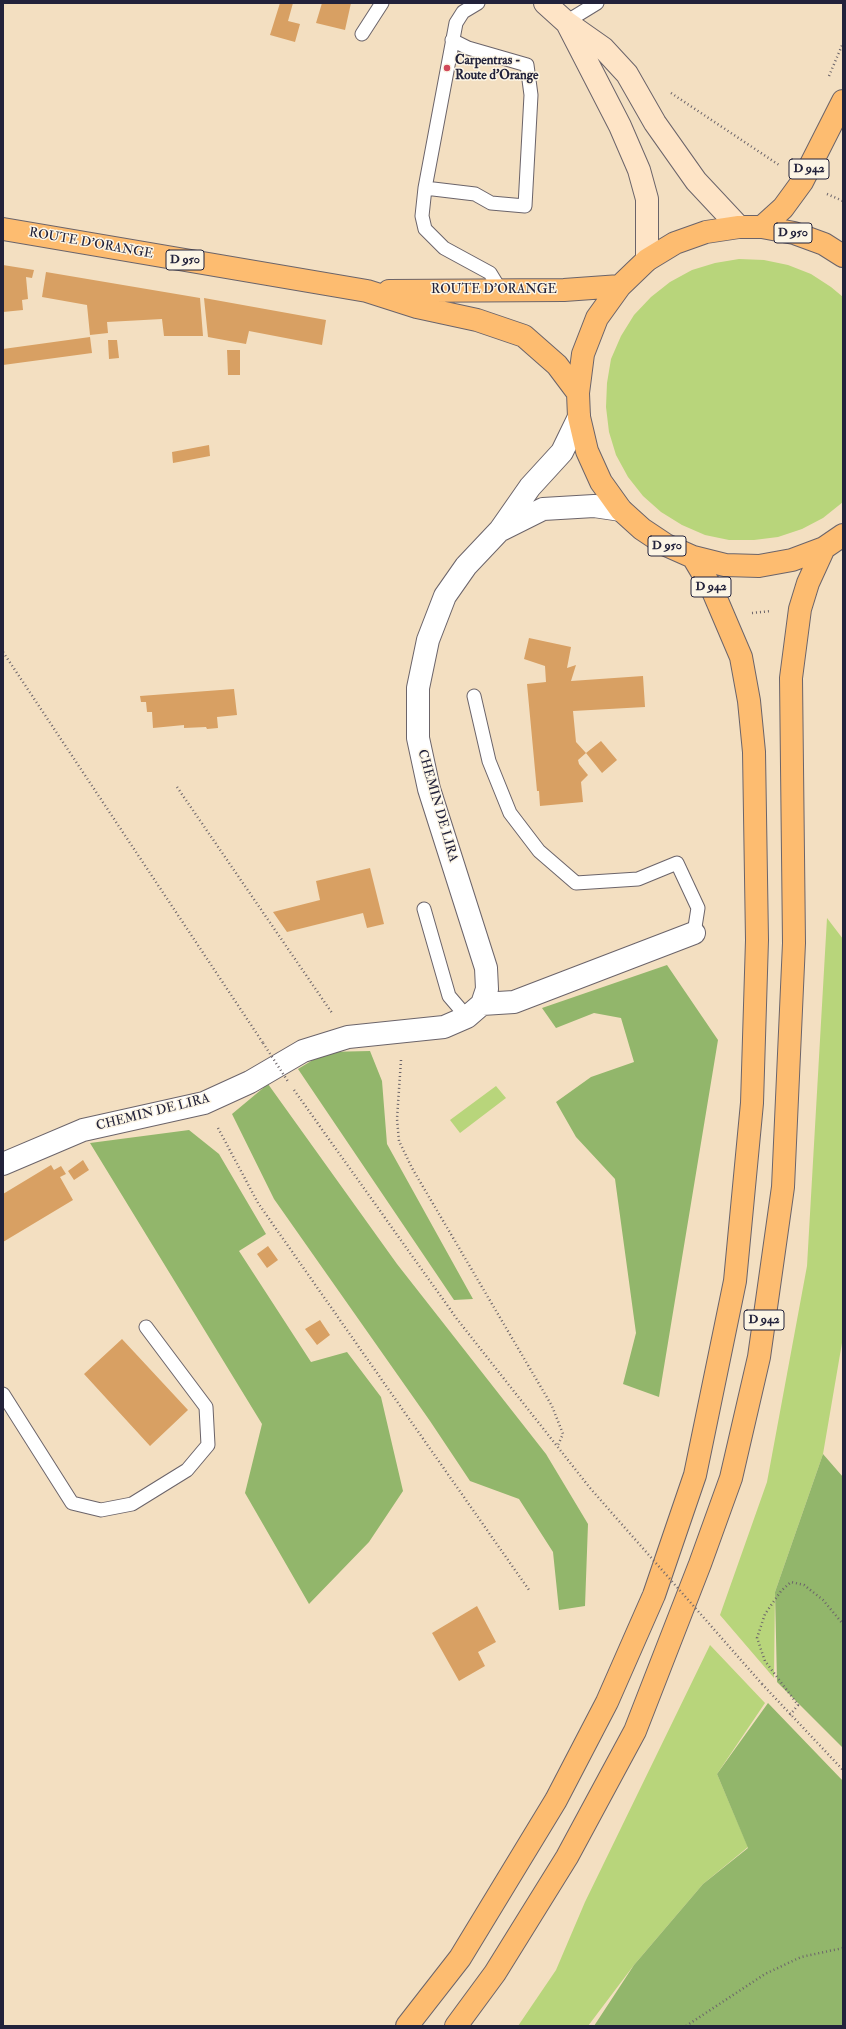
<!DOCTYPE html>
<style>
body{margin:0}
#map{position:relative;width:846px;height:2029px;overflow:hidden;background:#f3dfc1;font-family:"IM FELL Double Pica",serif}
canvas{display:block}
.frame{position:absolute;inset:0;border:4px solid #22223b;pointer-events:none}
</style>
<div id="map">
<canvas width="846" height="2029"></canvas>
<div class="frame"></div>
</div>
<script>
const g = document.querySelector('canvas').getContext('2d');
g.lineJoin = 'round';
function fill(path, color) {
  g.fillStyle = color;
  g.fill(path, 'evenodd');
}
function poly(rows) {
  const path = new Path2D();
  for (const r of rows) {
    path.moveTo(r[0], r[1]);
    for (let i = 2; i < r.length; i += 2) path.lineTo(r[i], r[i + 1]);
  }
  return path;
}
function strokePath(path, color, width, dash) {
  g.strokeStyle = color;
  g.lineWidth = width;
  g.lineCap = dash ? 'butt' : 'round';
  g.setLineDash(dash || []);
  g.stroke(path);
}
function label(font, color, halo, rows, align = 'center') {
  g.font = font + ' "IM FELL Double Pica",serif';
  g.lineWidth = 3;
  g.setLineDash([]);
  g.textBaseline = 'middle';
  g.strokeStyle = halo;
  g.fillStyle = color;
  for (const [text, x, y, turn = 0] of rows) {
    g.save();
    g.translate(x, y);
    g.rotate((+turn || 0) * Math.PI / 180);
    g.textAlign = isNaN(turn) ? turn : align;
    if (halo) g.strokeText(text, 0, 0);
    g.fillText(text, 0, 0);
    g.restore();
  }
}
const green = poly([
 [739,259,764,260,788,265,811,274,831,287,843,297,843,502,823,518,802,529,778,537,754,540,729,540,705,535,682,525,661,512,643,496,628,477,616,455,609,432,606,407,607,383,611,359,621,336,634,315,651,297,670,282,692,270,715,263],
 [827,918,843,939,843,1337,823,1454,775,1592,774,1678,720,1615,767,1482,807,1266],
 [496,1086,506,1098,460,1133,450,1120],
 [710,1645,765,1703,717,1774,748,1847,703,1884,634,1965,588,2026,518,2026,556,1970,585,1902]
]);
const forest = poly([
 [667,965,718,1040,659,1397,623,1384,636,1333,615,1179,576,1137,556,1102,591,1077,634,1062,621,1018,594,1013,556,1028,542,1008],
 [370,1051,382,1081,387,1144,473,1299,454,1300,298,1069,326,1052],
 [268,1084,397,1264,546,1454,588,1524,585,1606,559,1610,553,1552,519,1499,470,1481,430,1421,274,1199,232,1114],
 [189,1130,219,1154,266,1234,239,1251,311,1362,347,1352,381,1397,403,1491,369,1542,309,1604,245,1493,262,1424,90,1143],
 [823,1454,843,1477,843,1748,777,1682,775,1592],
 [768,1703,843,1781,843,2026,594,2026,634,1965,703,1884,748,1848,717,1774]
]);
const building = poly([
 [280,3,293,3,288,21,300,24,295,42,270,35],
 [322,3,351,3,345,30,316,23],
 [3,265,34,270,32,278,26,277,28,299,22,300,23,310,3,312],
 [46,272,200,298,203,336,164,336,162,319,107,322,108,333,90,335,87,305,42,297],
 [204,298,326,320,322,345,249,331,246,344,208,337],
 [90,337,92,353,3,365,3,349],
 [108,340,117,340,119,358,109,359],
 [227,350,240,350,240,375,228,375],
 [209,445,210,456,173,463,172,452],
 [529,638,571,647,567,668,576,665,571,681,643,676,645,707,573,711,576,742,586,753,578,760,579,764,588,775,581,782,583,802,540,806,539,791,537,791,527,684,546,682,545,666,524,659],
 [234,689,237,715,217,717,218,728,207,729,206,727,184,728,184,725,153,728,152,712,147,712,146,702,141,702,140,696],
 [601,741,617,760,602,773,586,753],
 [370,868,384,924,367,928,363,913,287,932,273,912,320,900,316,881],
 [83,1160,89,1170,74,1180,68,1171],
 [51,1165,54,1170,61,1166,66,1174,60,1177,73,1200,3,1242,3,1194],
 [268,1246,278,1260,267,1268,257,1254],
 [320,1320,330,1335,317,1345,305,1329],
 [122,1339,188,1410,150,1446,84,1374],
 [477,1606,496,1642,478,1652,485,1666,459,1681,432,1633]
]);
const path = poly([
 [829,76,843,43],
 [671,93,779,165],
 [827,194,843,201],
 [752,613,771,611],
 [3,652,263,1043],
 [177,787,332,1013],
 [401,1060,397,1119,399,1141,412,1168,552,1406,563,1434,558,1445],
 [294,1090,457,1319,590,1488],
 [218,1128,258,1203,529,1590],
 [762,1684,843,1770],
 [790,1715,798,1705,765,1661,757,1638,765,1614,781,1591,791,1582,804,1585,823,1600,843,1624],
 [686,2026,765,1974,801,1957,843,1948]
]);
const lane = poly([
 [478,3,463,12,456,23,425,188,422,216,425,229,444,248,490,273,501,291],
 [566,22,597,3],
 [362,34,382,3],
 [425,188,475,194,491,203,525,206,531,95,527,65,468,48,452,40],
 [474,696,489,761,510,813,539,851,576,883,638,879,677,863,698,908,694,933],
 [424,909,449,996,467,1017],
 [3,1394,72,1503,101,1510,132,1504,187,1470,208,1445,206,1407,146,1327]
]);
const street = poly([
 [501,530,543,509,594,506,621,510],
 [482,1004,514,1002,694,933],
 [3,1164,83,1130,204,1103,250,1082,303,1051,348,1037,444,1027,467,1017,482,1004,487,989,486,968,429,789,418,738,418,688,428,640,445,596,466,566,500,530,530,487,562,452,579,417]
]);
const secondary = poly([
 [545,3,566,22,603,48,627,74,655,123,696,181,739,227],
 [568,25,620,126,639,170,647,199,647,260]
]);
const primary = poly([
 [762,227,783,208,802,182,843,101],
 [3,229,367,291,417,307,477,320,524,336,557,365,578,393],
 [843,256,824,244,794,233,762,227,739,227,706,232,675,243,647,260,620,286,597,318,583,354,578,393,579,417,587,451,601,482,621,510,642,529,666,545,693,557,725,565,759,566,792,560,824,548,843,535],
 [389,291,564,290,620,286],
 [407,2026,460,1958,556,1800,607,1702,654,1595,695,1475,735,1281,752,1103,757,940,754,752,749,701,741,657,712,589,693,557],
 [456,2026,495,1973,567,1857,635,1731,700,1564,731,1478,759,1357,783,1187,794,943,791,678,800,609,808,583,824,548]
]);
const pathBridge = poly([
 [263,1043,289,1083],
 [590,1488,762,1684]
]);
const markers = [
 [447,68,4,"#d1495b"]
];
const shields = [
 [809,169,40],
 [793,233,38],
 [185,260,38],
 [667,546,38],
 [711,587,40],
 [764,1320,40]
];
const shieldNames = [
 ["D 942",809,169],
 ["D 950",793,233],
 ["D 950",185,260],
 ["D 950",667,546],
 ["D 942",711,587],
 ["D 942",764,1320]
];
const poiNames = [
 ["Carpentras -",455,61],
 ["Route d'Orange",455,76]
];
const streetNames = [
 ["ROUTE D'ORANGE",91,244,10],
 ["ROUTE D'ORANGE",494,290],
 ["CHEMIN DE LIRA",437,806,74],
 ["CHEMIN DE LIRA",153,1113,-14]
];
fill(green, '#b8d57b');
fill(forest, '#92b66b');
fill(building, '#d8a063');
strokePath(lane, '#6b646a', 15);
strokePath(street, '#6b646a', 24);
strokePath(secondary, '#6b646a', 24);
strokePath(primary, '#6b646a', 24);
strokePath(path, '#6b646a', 2.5, [1, 3]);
strokePath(lane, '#fff', 13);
strokePath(street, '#fff', 22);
strokePath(secondary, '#fee4c6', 22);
strokePath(primary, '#fdbc70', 22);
strokePath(pathBridge, '#6b646a', 2.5, [1, 3]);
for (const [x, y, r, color] of markers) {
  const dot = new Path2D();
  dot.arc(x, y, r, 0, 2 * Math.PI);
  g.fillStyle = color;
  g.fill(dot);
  strokePath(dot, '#fcf5e5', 1.5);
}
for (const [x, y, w] of shields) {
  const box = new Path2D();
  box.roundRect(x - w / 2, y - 10, w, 20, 3);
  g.fillStyle = '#fcf5e5';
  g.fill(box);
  strokePath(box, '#22223b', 1);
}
label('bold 12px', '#22223b', null, shieldNames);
label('bold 13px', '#22223b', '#fcf5e5', poiNames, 'left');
label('13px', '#22223b', '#fcf5e5', streetNames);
</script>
